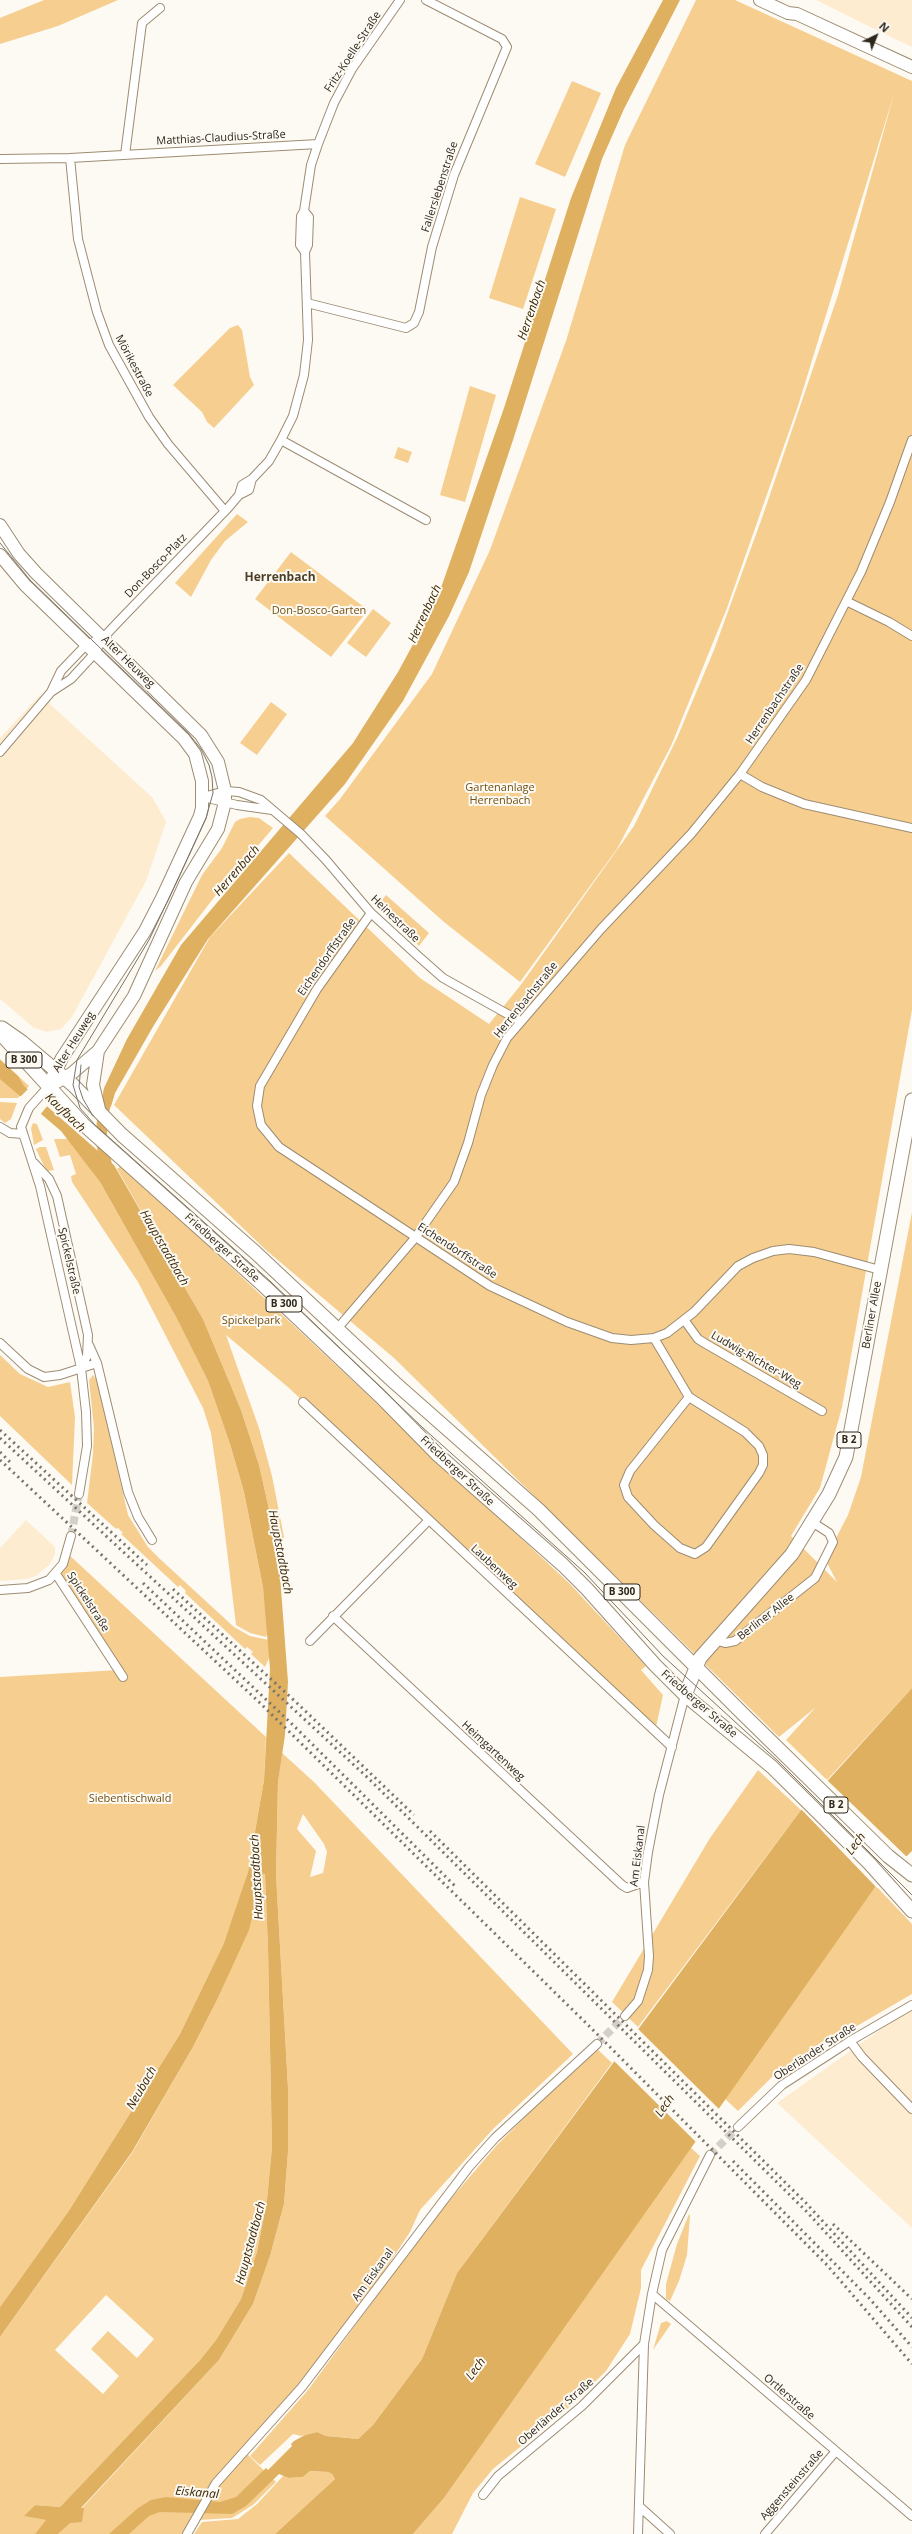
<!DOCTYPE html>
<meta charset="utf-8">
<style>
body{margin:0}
#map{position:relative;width:912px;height:2534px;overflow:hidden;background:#fdfaf4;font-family:"Open Sans",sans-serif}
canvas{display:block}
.north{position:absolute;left:856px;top:16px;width:40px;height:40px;-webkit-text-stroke:3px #fdfaf4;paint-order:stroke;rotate:43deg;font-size:11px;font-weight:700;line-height:16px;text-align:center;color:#2e271c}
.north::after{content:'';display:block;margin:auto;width:14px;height:18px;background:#2e271c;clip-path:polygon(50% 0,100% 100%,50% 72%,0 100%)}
</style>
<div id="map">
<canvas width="912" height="2534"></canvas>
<div class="north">N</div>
</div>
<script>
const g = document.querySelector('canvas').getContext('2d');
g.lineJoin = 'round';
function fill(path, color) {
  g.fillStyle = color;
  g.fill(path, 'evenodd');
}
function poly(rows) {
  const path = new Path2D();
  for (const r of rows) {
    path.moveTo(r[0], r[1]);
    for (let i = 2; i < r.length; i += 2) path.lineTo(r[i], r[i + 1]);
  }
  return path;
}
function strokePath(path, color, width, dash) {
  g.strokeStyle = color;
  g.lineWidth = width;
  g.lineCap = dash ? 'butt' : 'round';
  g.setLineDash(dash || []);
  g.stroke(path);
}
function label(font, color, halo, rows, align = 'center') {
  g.font = font + ' "Open Sans",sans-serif';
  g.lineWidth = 4;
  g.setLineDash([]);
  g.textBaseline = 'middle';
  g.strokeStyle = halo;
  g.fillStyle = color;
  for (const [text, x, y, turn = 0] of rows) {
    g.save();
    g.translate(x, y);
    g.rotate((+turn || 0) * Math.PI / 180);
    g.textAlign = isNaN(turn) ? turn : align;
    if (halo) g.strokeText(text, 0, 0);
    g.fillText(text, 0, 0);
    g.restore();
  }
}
const built = poly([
 [816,0,912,0,912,47,874,29],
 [40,695,153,798,166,822,146,881,72,1017,61,1029,47,1032,34,1028,0,999,0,738],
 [26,1520,55,1547,55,1554,50,1564,36,1576,27,1579,0,1581,0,1548],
 [912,2007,912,2228,777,2103]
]);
const green = poly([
 [44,0,118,0,58,26,0,44,0,18],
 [696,0,735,0,912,81,912,1010,842,1407,820,1488,791,1536,837,1582,825,1559,848,1515,861,1477,912,1212,912,1688,827,1780,786,1740,815,1708,779,1737,394,1358,267,1251,114,1105,210,937,289,853,420,978,489,1024,520,986,634,826,677,738,714,650,763,515,838,295,894,94,798,406,727,608,671,746,617,849,520,982,444,922,325,816,340,799,432,674,490,550,566,341,625,145],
 [572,81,601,93,565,177,535,164],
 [520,197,556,209,523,309,489,298],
 [238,325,242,330,250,377,254,385,214,428,207,422,202,412,173,385,230,328],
 [470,386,496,395,465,502,440,495],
 [398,447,412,452,408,463,394,458],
 [237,514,248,522,225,541,211,560,191,597,175,583],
 [291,552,368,610,331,657,255,599],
 [373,609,391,623,366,657,347,643],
 [271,702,287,714,257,755,240,743],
 [250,817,259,818,273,828,216,895,161,966,155,971,202,875,222,848,235,822,240,819],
 [386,895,429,933,419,946,377,906],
 [0,1059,29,1086,18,1098,0,1098],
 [0,1102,17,1103,11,1119,5,1123,0,1119],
 [33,1123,37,1124,43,1140,34,1145,31,1128],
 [54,1139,67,1139,71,1142,100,1182,176,1317,208,1381,230,1444,244,1492,263,1587,268,1632,266,1637,250,1633,236,1625,221,1501,211,1433,203,1408,138,1282,72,1182,71,1176,76,1174,70,1155,60,1157],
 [40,1147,46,1147,54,1170,48,1171,44,1166,36,1149],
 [122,1165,570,1584,646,1666,641,1670,663,1695,656,1727,429,1520,289,1388,226,1335,259,1428,272,1476,284,1537,278,1549,259,1465,241,1410,203,1319,117,1169],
 [0,1355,20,1374,48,1387,70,1382,75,1417,72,1485,0,1416],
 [93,1375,97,1380,128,1515,148,1547,160,1559,234,1627,250,1636,269,1640,270,1656,265,1667,251,1654,253,1652,247,1647,245,1649,185,1593,186,1591,180,1585,178,1587,121,1534,123,1533,118,1528,116,1529,87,1503,93,1454,94,1428,89,1380],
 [67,1553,266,1737,264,1780,248,1872,239,1903,224,1943,180,2034,68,2212,0,2307,0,1677,118,1670,56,1574],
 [282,1753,314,1782,573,2054,494,2128,420,2210,410,2232,362,2305,298,2391,244,2451,276,2482,253,2505,232,2518,199,2520,191,2534,58,2534,219,2360,253,2304,270,2256,284,2204,288,2152,288,2088,276,1875,278,1782],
 [303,1814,324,1844,327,1852,323,1873,310,1877,316,1851,297,1829],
 [758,1770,801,1810,638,2027,612,2002,710,1838],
 [263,1874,265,1874,268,1948,272,2147,267,2200,257,2252,241,2299,216,2340,200,2360,60,2507,35,2505,25,2516,47,2520,35,2534,0,2534,0,2337,132,2153,193,2047,217,2000,248,1930],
 [106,2295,154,2339,137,2358,108,2331,91,2349,119,2376,103,2394,55,2350],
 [876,1886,912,1924,912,1994,776,2073,738,2111,724,2098],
 [595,2047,612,2063,457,2273,422,2359,373,2425,358,2439,326,2436,317,2432,301,2436,293,2434,260,2465,250,2456,308,2390,431,2222,497,2145],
 [690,2147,700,2156,641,2270,641,2288,630,2334,606,2371,568,2408,493,2469,473,2493,452,2534,413,2534,444,2498],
 [689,2214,690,2216,687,2255,679,2281,670,2301,666,2299,666,2284,677,2244],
 [667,2321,671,2324,653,2350,661,2323],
 [310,2471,328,2472,332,2474,335,2479,275,2534,194,2534,202,2522,238,2519,257,2504,284,2475,289,2478,303,2477]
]);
const water = poly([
 [663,0,680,0,624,109,602,159,513,440,469,572,449,616,403,701,345,784,208,939,154,1025,115,1093,111,1106,103,1093,104,1088,127,1039,181,945,353,743,398,672,436,602,504,408,571,198,616,88],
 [0,1060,18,1076,24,1086,114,1165,203,1319,241,1410,259,1465,278,1549,288,1682,285,1735,278,1782,276,1875,288,2088,288,2152,284,2204,270,2256,253,2304,219,2360,81,2508,84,2508,82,2522,70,2523,58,2534,35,2534,46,2520,24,2516,35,2505,60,2507,200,2360,216,2340,241,2299,257,2252,267,2200,272,2147,268,1948,265,1874,263,1874,249,1930,217,2000,193,2047,132,2152,0,2337,0,2307,68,2212,180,2034,224,1943,248,1872,264,1780,270,1669,263,1587,244,1492,230,1444,208,1381,176,1317,100,1182,61,1131,0,1079],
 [912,1688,912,1851,876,1886,444,2498,413,2534,275,2534,335,2479,332,2474,328,2472,310,2471,303,2477,289,2478,279,2474,246,2506,232,2514,160,2512,149,2516,129,2534,109,2534,138,2508,151,2500,166,2497,220,2502,236,2497,266,2468,268,2470,292,2446,291,2444,294,2441,305,2435,317,2432,326,2436,358,2439,373,2425,422,2359,457,2273,801,1810]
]);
const pier = poly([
 [29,1088,48,1105,40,1115,19,1098],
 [826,1779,908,1858,877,1888,800,1808],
 [636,2027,719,2109,696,2142,612,2059]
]);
const canal = poly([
 [108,1172,101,1140,103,1113,111,1087]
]);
const streetTunnel = poly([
 [71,1536,79,1494],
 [597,2044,625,2016],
 [710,2155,738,2127]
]);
const street = poly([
 [125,155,142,23,160,8],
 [70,158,78,239,97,312,109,345,149,417,168,444,225,511],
 [0,159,70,158,318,144],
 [305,252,300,245,301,216,304,211,311,165,318,144,334,103,352,69,400,0],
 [307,303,406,328,414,323,419,312,432,247,454,175,507,47,502,39,426,0],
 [281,440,426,520],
 [239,495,249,490,252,479],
 [848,602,889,622,912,636],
 [51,692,71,679,95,653,103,638,119,621,228,508,239,495,242,485,252,479,269,461,281,440,293,416,304,375,308,340,305,252,308,245,309,217,304,211],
 [0,752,51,692,61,671,86,645,103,638],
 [740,774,762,787,804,804,912,828],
 [203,797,225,791,239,792,261,800,301,834,326,860,371,913,418,956,443,978,520,1021],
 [203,797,237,805,272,810],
 [371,913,317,989,260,1086,257,1106,261,1125,279,1147,490,1286,567,1322,612,1338,631,1340,654,1338,667,1333,694,1312,738,1266,753,1258,773,1251,789,1249,814,1252,880,1270],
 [48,1087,29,1108,21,1127,40,1186,81,1368,86,1412,87,1446,79,1494],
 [0,1127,10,1133,23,1134],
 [34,1163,49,1179,57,1196,88,1335,87,1356,81,1368],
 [685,1321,698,1339,706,1344,822,1411],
 [337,1329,415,1238,454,1182,468,1143,481,1095,493,1065,507,1038,601,929,691,834,740,774,806,680,861,572,890,502,912,440],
 [654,1338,689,1397],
 [0,1343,28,1369,44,1377,60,1375,97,1363,128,1492,138,1517,152,1540],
 [89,1345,97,1363],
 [689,1397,745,1432,759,1446,763,1455,763,1465,759,1473,706,1547,695,1554,680,1548,654,1525,628,1497,624,1485,630,1471,689,1397],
 [303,1402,672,1747],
 [56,1574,123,1677],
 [0,1590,28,1588,49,1580,63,1564,71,1536],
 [333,1616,622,1885,627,1888,644,1882],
 [715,1640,725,1643,735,1641,815,1578,833,1542,829,1533,812,1522],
 [310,1641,429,1520],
 [625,2016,638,2001,648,1970,649,1956,644,1882,648,1852,659,1795,685,1695],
 [850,2041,862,2057,912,2109],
 [738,2127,782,2085,850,2041,912,2005],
 [652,2294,912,2516],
 [483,2495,498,2476,582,2406,644,2344],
 [640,2507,670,2534],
 [187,2534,216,2483,302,2387,469,2167,495,2138,597,2044],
 [638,2534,644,2344,652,2294,662,2250,710,2155],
 [765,2534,836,2451]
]);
const secondary = poly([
 [760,0,788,13,797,14,912,67],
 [0,525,19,554,36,573,201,735,218,762,225,791,225,802,218,829,186,882,134,996,98,1051,71,1074,48,1087],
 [0,555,25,585,184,739,195,754,202,781,202,808,200,816,162,898,145,931,62,1058,52,1078],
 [98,1051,93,1085,100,1113]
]);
const primary = poly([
 [2,1028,22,1042,73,1085,122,1135,256,1253,395,1383,539,1510,743,1714,888,1856,912,1875],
 [0,1033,83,1124,264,1286,381,1397,437,1454,563,1565,587,1589,655,1665,685,1695,772,1767,869,1863,912,1911],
 [685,1695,700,1658,792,1554,829,1494,846,1457,912,1100]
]);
const tram = poly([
 [0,543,30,580,188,733,201,749,209,765,212,777,213,793,206,818,179,877,149,940,77,1060,73,1085,80,1108,95,1125,270,1281,423,1428,584,1572,663,1656,778,1761,912,1895],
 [81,1065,79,1087,83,1099,93,1116]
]);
const rail = poly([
 [0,1430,147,1565],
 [0,1438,368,1778,807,2212,912,2327],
 [0,1452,10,1462],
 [0,1460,259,1702,588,2025,827,2265,912,2364],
 [143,1583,293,1725,456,1887],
 [173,1589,298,1704,414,1815],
 [430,1831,806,2203,912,2318],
 [733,2161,869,2298,912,2347],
 [833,2224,912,2299]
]);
const shields = [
 [24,1060,36],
 [284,1304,36],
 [849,1440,24],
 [622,1592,36],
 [836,1805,24]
];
const shieldNames = [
 ["B 300",24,1060],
 ["B 300",284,1304],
 ["B 2",849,1440],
 ["B 300",622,1592],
 ["B 2",836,1805]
];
const streetNames = [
 ["Fritz-Koelle-Straße",353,52,-57],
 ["Matthias-Claudius-Straße",221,138,-3],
 ["Fallerslebenstraße",440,187,-72],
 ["Mörikestraße",134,366,62],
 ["Don-Bosco-Platz",156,566,-46],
 ["Alter Heuweg",128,662,44],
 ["Herrenbachstraße",775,704,-56],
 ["Heinestraße",395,919,44],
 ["Eichendorffstraße",327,957,-55],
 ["Herrenbachstraße",526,1000,-51],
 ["Alter Heuweg",74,1042,-58],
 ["Friedberger Straße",222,1248,42],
 ["Eichendorffstraße",457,1251,33],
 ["Spickelstraße",69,1261,77],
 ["Berliner Allee",872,1315,-80],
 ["Ludwig-Richter-Weg",756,1360,30],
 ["Friedberger Straße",457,1471,43],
 ["Laubenweg",494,1567,43],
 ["Spickelstraße",88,1602,57],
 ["Berliner Allee",766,1617,-38],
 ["Friedberger Straße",699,1704,41],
 ["Heimgartenweg",493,1751,43],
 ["Am Eiskanal",638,1856,-83],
 ["Oberländer Straße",815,2052,-33],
 ["Am Eiskanal",373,2275,-54],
 ["Ortlerstraße",789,2397,41],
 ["Oberländer Straße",556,2412,-41],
 ["Aggensteinstraße",792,2485,-49]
];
const parkNames = [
 ["Don-Bosco-Garten",319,611],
 ["Gartenanlage",500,788],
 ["Herrenbach",500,801],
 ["Spickelpark",251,1321],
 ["Siebentischwald",130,1799]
];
const waterNames = [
 ["Herrenbach",532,310,-71],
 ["Herrenbach",425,614,-65],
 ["Herrenbach",237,871,-49],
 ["Kaufbach",65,1113,44],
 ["Hauptstadtbach",164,1248,60],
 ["Hauptstadtbach",280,1552,79],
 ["Lech",856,1844,-53],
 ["Hauptstadtbach",257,1877,-93],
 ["Neubach",142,2088,-60],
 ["Lech",665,2106,-55],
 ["Hauptstadtbach",251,2243,-75],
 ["Lech",476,2369,-53],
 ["Eiskanal",197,2493,5]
];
const neighbourhoodNames = [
 ["Herrenbach",280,578]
];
fill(built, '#feecd0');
fill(green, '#f6cf90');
fill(water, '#dfb060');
fill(pier, '#fdfaf4');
strokePath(canal, '#dfb060', 11);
strokePath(streetTunnel, '#d4d0c9', 8, [8, 4]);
strokePath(street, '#9d8c72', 10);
strokePath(secondary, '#9d8c72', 14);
strokePath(primary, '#9d8c72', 15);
strokePath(street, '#fff', 8);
strokePath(secondary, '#fff', 12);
strokePath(primary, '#fff', 13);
strokePath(tram, '#7a756c', 1);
strokePath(rail, '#7a756c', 3, [2, 4]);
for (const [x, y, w] of shields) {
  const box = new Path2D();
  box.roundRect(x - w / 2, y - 8, w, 16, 3);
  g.fillStyle = '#fdfaf4';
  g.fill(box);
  strokePath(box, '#2e271c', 1);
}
label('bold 10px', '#2e271c', null, shieldNames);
label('11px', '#2e271c', '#fdfaf4', streetNames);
label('11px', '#715114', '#fdfaf4', parkNames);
label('italic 12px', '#3a2703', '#fdfaf4', waterNames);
label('bold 12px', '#4d3e26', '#fdfaf4', neighbourhoodNames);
</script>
